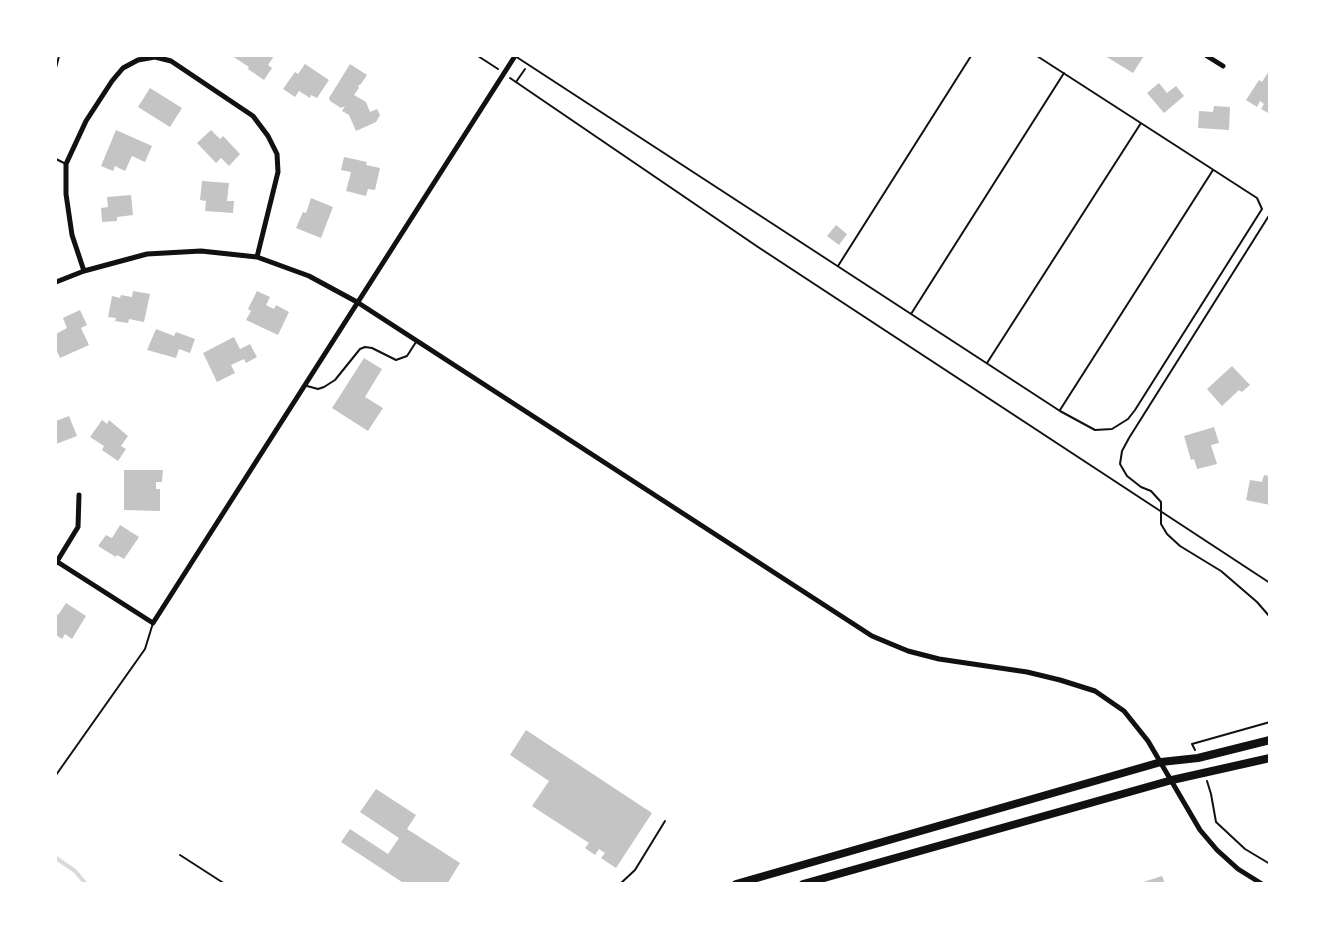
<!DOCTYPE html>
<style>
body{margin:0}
#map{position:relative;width:1325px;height:939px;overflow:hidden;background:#fff;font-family:Helvetica,sans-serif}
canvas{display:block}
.frame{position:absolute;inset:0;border:57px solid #fff;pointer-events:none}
</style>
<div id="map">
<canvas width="1325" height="939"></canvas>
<div class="frame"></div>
</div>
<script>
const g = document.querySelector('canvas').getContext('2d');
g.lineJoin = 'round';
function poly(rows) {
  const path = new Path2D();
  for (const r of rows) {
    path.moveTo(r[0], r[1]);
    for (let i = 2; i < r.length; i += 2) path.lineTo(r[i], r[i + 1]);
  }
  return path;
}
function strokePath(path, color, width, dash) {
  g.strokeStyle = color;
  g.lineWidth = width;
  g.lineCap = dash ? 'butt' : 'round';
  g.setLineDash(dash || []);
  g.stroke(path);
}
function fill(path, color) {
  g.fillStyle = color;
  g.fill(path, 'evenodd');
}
const stream = poly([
 [56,858,75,871,86,884]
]);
const building = poly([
 [232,56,274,56,268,65,272,68,264,80,248,69,249,67],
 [1105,56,1144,56,1133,73],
 [305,64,329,80,317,98,311,95,310,98,299,91,295,97,283,89,295,72,298,74],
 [350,64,367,75,361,84,358,86,359,88,354,95,366,102,370,112,377,109,380,115,376,122,356,131,349,115,342,111,345,106,341,108,330,101,329,98],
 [1270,69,1270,114,1261,109,1264,104,1260,101,1257,107,1246,100,1259,80,1262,82],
 [1159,83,1167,93,1176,86,1184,96,1164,113,1147,93],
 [150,88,182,108,170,127,138,107],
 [1214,106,1230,107,1229,130,1198,128,1199,111,1213,112],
 [116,130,152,146,145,162,132,156,125,171,115,166,113,171,101,166],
 [211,130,220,139,223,136,240,154,229,166,221,158,216,163,197,143],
 [344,157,367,162,366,165,380,168,375,190,368,189,366,196,346,191,351,172,341,170],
 [202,181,229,183,227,201,234,201,233,213,205,211,206,201,200,200],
 [131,195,133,215,117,217,117,221,102,222,101,208,108,207,107,197],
 [311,198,333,207,321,238,296,228,303,212,306,213],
 [836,225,847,234,839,245,827,236],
 [133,291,150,294,144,322,129,319,128,323,115,321,116,318,108,317,112,296,120,298,121,295,132,297],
 [257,291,270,297,266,305,274,309,276,305,289,312,278,335,246,320,251,311,248,309],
 [80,310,87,325,81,328,89,345,60,358,56,349,56,334,67,328,63,318],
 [156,329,174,336,176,332,195,339,190,353,179,349,176,358,147,350],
 [234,337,240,349,250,344,257,357,246,363,244,359,231,365,235,373,217,382,203,353],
 [364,358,382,369,365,397,383,408,368,431,332,408],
 [1232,366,1250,385,1242,392,1239,390,1222,406,1207,389],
 [69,416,77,436,56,444,56,421],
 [102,420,107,424,109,420,128,436,121,446,126,449,118,461,102,450,104,446,90,437],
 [1214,427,1219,443,1211,445,1217,464,1197,469,1194,459,1191,460,1184,436],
 [124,470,163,470,162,482,156,482,156,489,160,489,160,511,124,510],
 [1264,475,1270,476,1270,505,1246,500,1250,480,1262,482],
 [120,525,139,537,124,559,117,555,116,557,98,546,106,535,112,538],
 [66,603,86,616,72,639,65,634,62,639,56,635,56,613,58,615],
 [526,730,652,813,616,868,601,858,605,853,599,849,595,855,585,848,589,843,532,806,549,781,510,755],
 [376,789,416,815,407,829,460,863,447,884,405,884,341,842,350,829,388,854,399,838,360,812],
 [1162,876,1165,884,1140,884,1140,883]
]);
const path = poly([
 [478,56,498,69],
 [510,78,758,247,1270,583],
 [516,82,525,69],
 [1270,214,1129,438,1122,451,1120,464,1127,476,1141,487,1151,491,1161,502,1161,524,1167,534,1180,546,1221,571,1257,602,1270,617],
 [1195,750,1192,744,1270,722],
 [1207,781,1211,794,1216,822,1245,849,1270,864]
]);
const service = poly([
 [515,56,1060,411,1095,430,1112,429,1128,419,1135,410,1262,209,1257,198,1037,56],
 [56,68,59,56],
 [56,159,66,164],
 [838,266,971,56],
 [911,314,1064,73],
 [987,363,1141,123],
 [307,386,318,389,324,387,335,380,360,349,365,347,372,348,396,360,407,356,416,342],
 [1060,410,1213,170],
 [56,775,145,649,153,623],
 [180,855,225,884],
 [620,884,635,870,665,821]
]);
const minor = poly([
 [1207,56,1223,66],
 [84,271,72,235,66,194,66,164,86,121,112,81,123,68,138,60,155,57,171,61,253,116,268,136,277,154,278,172,257,257],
 [56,282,84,271,147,254,201,251,257,257,309,276,357,302,872,636,908,651,939,659,1027,672,1060,680,1095,691,1124,711,1148,741,1200,830,1217,850,1238,869,1262,884],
 [56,561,153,623,515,56],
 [56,563,78,527,79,495]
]);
const primary = poly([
 [736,884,1161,762,1198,758,1270,740],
 [803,884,1172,780,1270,758]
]);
strokePath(stream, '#d9d9d9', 4);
fill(building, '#c4c4c4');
strokePath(path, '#111', 2);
strokePath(service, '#111', 2);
strokePath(minor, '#111', 5);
strokePath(primary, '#111', 8);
</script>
